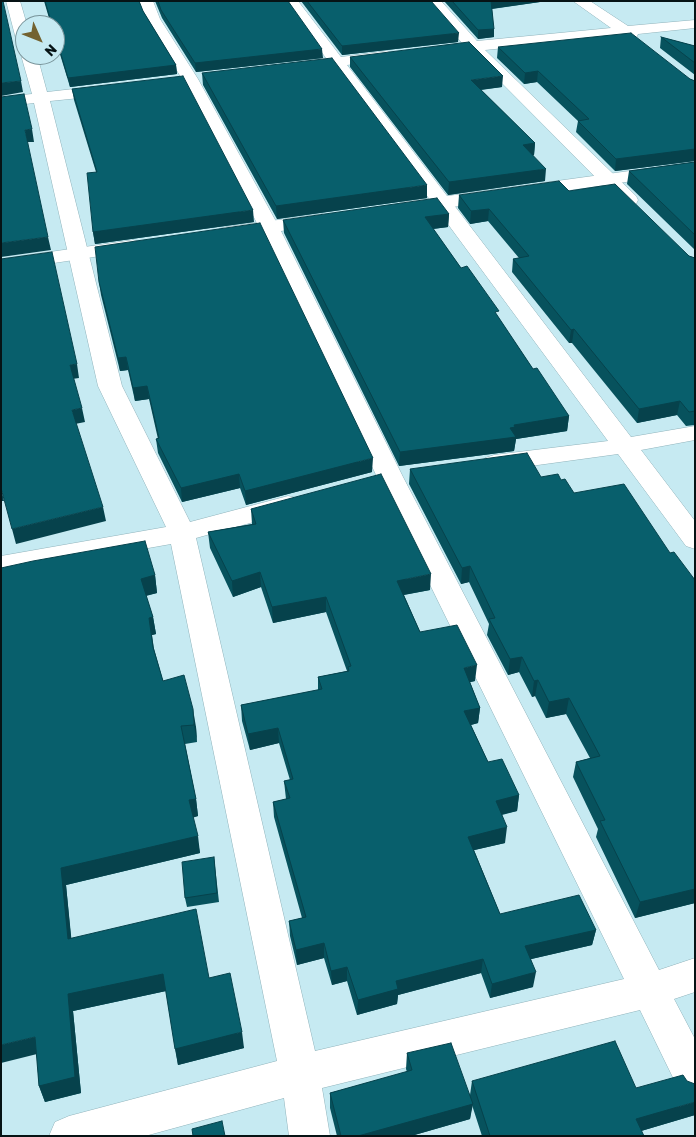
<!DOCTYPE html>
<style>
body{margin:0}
#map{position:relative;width:696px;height:1137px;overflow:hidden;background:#c6eaf2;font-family:Rubik,sans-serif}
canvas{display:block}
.frame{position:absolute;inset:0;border:2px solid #061315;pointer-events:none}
.north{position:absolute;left:15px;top:15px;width:50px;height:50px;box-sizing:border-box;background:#c6eaf2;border:1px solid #79949a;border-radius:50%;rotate:134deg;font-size:14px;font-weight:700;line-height:20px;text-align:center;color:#061315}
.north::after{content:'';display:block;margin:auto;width:18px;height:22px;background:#736230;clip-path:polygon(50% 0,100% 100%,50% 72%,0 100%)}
</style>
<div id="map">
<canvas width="696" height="1137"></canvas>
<div class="frame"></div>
<div class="north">N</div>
</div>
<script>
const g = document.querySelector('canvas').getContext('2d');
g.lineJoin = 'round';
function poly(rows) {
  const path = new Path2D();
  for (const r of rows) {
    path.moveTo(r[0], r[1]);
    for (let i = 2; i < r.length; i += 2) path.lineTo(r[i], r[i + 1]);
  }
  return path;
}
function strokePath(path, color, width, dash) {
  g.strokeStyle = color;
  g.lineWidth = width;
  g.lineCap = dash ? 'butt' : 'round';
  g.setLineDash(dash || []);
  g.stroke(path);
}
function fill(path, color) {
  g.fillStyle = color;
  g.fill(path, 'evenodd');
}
const minor = poly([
 [6,1,20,1,27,25,25,25,25,48,20,46,17,43,6,1],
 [139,1,153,1,160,19,198,79,279,227,403,477,659,970,695,958,695,992,674,999,695,1039,695,1099,681,1094,640,1010,322,1088,330,1136,289,1136,284,1098,145,1136,49,1136,55,1122,69,1116,277,1061,171,544,1,574,1,556,166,527,98,386,34,103,1,107,1,97,32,94,21,55,24,52,25,55,37,55,47,92,109,85,115,87,117,90,115,93,109,95,50,101,122,386,190,522,288,496,297,498,301,504,297,510,196,538,315,1051,624,979,377,477,259,227,182,79,146,19,139,1],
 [284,1,298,1,341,57,387,51,392,53,395,56,392,59,347,65,631,437,695,426,695,440,641,450,695,521,695,549,686,546,618,454,494,471,485,468,481,463,485,458,494,455,608,441,332,67,298,71,292,69,290,66,292,63,326,58,284,1],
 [426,1,441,1,477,41,611,28,573,1,590,1,628,26,695,20,695,28,638,34,636,38,631,39,622,36,485,50,636,196,638,200,636,204,629,206,622,204,470,51,437,55,432,53,429,50,432,47,462,43,426,1]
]);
const tertiary = poly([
 [695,162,695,172,404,214,397,212,395,208,397,204,404,202,695,162],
 [322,214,329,216,332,220,329,224,226,239,219,237,216,233,219,229,226,227,322,214],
 [133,240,140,242,143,246,140,250,1,271,1,259,133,240]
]);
const wall = poly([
 [44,1,139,1,143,11,176,65,177,74,70,87,55,38,55,25,51,25],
 [155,1,288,1,323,58,196,72,162,18],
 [301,1,431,1,458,42,342,55],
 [444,1,547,1,492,9,494,37,478,39],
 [661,37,695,46,695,75,660,48],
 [498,47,690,79,695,81,695,161,615,171,576,132,578,121,537,82,524,84,497,58],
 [350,57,502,87,481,90,535,143,534,155,533,155,545,181,448,195,350,67],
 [202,73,427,198,277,219,203,85],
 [72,89,254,222,95,244,93,232,96,172,74,100],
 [695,162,695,250,627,184,629,171],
 [569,191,689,256,695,258,695,425,686,426,677,415,637,423,572,343,569,343,512,272,513,259,519,258,488,221,470,224,458,208,459,195],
 [449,214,448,227,433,229,461,268,498,317,533,369,569,416,567,431,516,439,514,451,399,466,284,233,283,220],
 [99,282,372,472,246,505,240,488,182,502,158,453,156,439,158,439,149,399,135,401,128,370,120,371,101,295],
 [410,469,541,477,561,480,574,493,670,553,695,580,695,903,635,918,596,837,598,829,573,777,576,762,590,758,566,714,546,718,535,696,532,697,519,672,508,675,487,635,489,624,469,582,461,584,409,484],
 [251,509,430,590,404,595,420,632,475,681,470,682,480,708,478,723,471,725,488,762,519,795,517,811,502,815,505,843,474,850,500,914,596,930,592,945,531,959,533,987,490,998,481,973,398,995,397,1004,357,1015,347,981,332,985,324,958,297,965,290,936,289,921,302,918,274,817,273,802,286,799,284,781,290,780,279,743,250,750,242,721,241,705,318,690,318,677,347,671,326,612,273,623,261,587,233,597,210,548,208,532,252,524],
 [1,568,155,575,157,593,146,596,153,617,156,634,152,635,154,649,163,681,196,727,197,742,185,744,196,799,198,816,193,817,200,853,66,885,71,938,209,978,244,1048,178,1065,166,991,73,1011,81,1093,45,1102,39,1086],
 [214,857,219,902,187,907,185,898],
 [407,1053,470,1095,472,1081,636,1088,695,1115,641,1131,644,1136,482,1136,472,1105,470,1119,411,1136,337,1136,330,1108,330,1093,407,1072,406,1069]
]);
const shadedWall = poly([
 [491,1,547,1,490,9],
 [494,29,494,37,478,39,478,30],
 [459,33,458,42,342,55,342,46],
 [322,49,323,58,196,72,195,63],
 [176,65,177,74,70,87,68,78],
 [538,71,537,82,524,84,525,73],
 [503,76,502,87,470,91,471,80],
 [21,81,23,92,1,96,1,83],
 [32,129,34,142,27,142,25,130],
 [535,143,534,155,522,157,523,145],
 [695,149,695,161,615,171,616,159],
 [546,169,545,181,448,195,449,182],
 [427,185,427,198,277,219,276,206],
 [489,209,488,221,470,224,471,211],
 [253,210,254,222,95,244,93,232],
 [449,214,448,227,424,230,425,217],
 [48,237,51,250,1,257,1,243],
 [574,329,572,343,569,343,571,330],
 [126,357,128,370,120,371,118,358],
 [77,364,79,378,72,379,70,365],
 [147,386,149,399,135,401,133,388],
 [680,401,677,415,637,423,639,409],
 [82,408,85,422,75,424,72,410],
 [569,416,567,431,516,439,514,451,399,466,400,452,510,428,514,425],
 [373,458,372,472,246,505,245,491],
 [239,474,240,488,182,502,181,488],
 [1,488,4,501,1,501],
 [103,507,106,521,16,544,12,529],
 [470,566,469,582,461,584,462,568],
 [260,572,261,587,233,597,232,581],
 [431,574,430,590,397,596,397,581],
 [155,575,157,593,144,596,141,579],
 [326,597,326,612,273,623,272,607],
 [153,617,156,634,152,635,149,618],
 [522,657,519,672,508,675,510,659],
 [477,665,475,681,462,684,464,668],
 [538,680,535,696,532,697,534,681],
 [569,698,566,714,546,718,549,702],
 [480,708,478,723,463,727,464,711],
 [193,709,196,727,197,742,194,725],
 [278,728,279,743,250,750,248,734],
 [519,795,517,811,494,816,496,801],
 [196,799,198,816,192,818,189,800],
 [507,827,505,843,466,852,468,837],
 [198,836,200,853,66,885,73,955,68,939,61,868],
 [695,889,695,903,635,918,640,902],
 [596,930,592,945,523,961,525,946],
 [324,943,324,958,297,965,296,950],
 [483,959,481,973,398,995,397,1004,357,1015,358,1000,396,981],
 [347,967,347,981,332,985,331,971],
 [536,972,533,987,490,998,492,984],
 [163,974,166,991,73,1011,81,1093,45,1102,39,1086,68,994],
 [242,1032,244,1048,178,1065,175,1049],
 [35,1037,41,1053,1,1063,1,1045],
 [695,1102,695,1115,631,1134,636,1119],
 [473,1104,470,1119,411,1136,358,1136]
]);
const building = poly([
 [1,1,3,1,21,81,1,83,1,1],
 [45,1,139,1,143,11,176,65,68,78,55,34,55,25,52,25,45,1],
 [158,1,288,1,322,49,195,63,161,10,158,1],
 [307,1,431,1,459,33,342,46,307,1],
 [452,1,491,1,494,29,478,30,452,1],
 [631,33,690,79,695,81,695,149,616,159,578,121,589,119,538,71,525,73,498,47,631,33],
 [661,37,695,46,695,63,661,37],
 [469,42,503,76,471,80,535,143,523,145,546,169,449,182,350,57,469,42],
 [332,58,427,185,276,206,202,73,332,58],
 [183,76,253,210,93,232,87,173,97,172,72,89,183,76],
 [24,94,32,129,25,130,48,237,1,243,1,97,24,94],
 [695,162,695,235,629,171,695,162],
 [559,181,569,191,615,184,689,256,695,258,695,411,689,412,680,401,639,409,574,329,571,330,513,259,529,256,489,209,471,211,459,195,559,181],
 [437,198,449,214,425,217,461,268,467,266,499,311,495,312,533,369,537,368,569,416,514,425,515,427,510,428,516,437,400,452,283,220,437,198],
 [260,223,373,458,245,491,239,474,181,488,156,439,159,438,147,386,133,388,126,357,118,358,99,282,95,247,260,223],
 [52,252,77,364,70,365,82,408,72,410,103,507,12,529,1,488,1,259,52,252],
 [527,453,541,477,558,474,561,480,565,479,574,493,624,484,670,553,674,552,695,580,695,889,640,902,600,821,605,820,576,762,600,756,569,698,549,702,538,680,534,681,522,657,510,659,489,619,495,618,470,566,462,568,410,469,527,453],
 [381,474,431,574,397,581,420,632,457,625,477,665,464,668,480,708,464,711,488,762,502,759,519,795,496,801,507,827,468,837,500,914,579,895,596,930,525,946,536,972,492,984,483,959,396,981,398,989,358,1000,347,967,331,971,324,943,296,950,289,921,306,917,273,802,290,798,284,781,293,779,278,728,248,734,241,705,322,689,318,677,349,671,348,667,351,666,326,597,272,607,260,572,232,581,208,532,256,524,251,509,381,474],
 [145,541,155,575,141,579,153,617,149,618,153,647,163,681,184,675,193,709,194,725,181,726,196,799,189,800,198,836,61,868,68,939,196,909,209,978,230,973,242,1032,175,1049,163,974,68,994,75,1077,39,1086,35,1037,1,1045,1,568,33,561,145,541],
 [214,857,217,893,185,898,182,862,214,857],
 [615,1041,636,1088,683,1075,687,1081,695,1084,695,1102,636,1119,644,1136,490,1136,472,1081,615,1041],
 [451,1043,473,1104,358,1136,341,1136,330,1093,412,1070,407,1053,451,1043],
 [222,1121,225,1136,193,1136,192,1129,222,1121]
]);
strokePath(minor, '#90b3bb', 1);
strokePath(tertiary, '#90b3bb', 1);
fill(minor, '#fff');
fill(tertiary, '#fff');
fill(wall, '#07525d');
fill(shadedWall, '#06424c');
fill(building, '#085f6c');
strokePath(building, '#06424c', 1);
</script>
